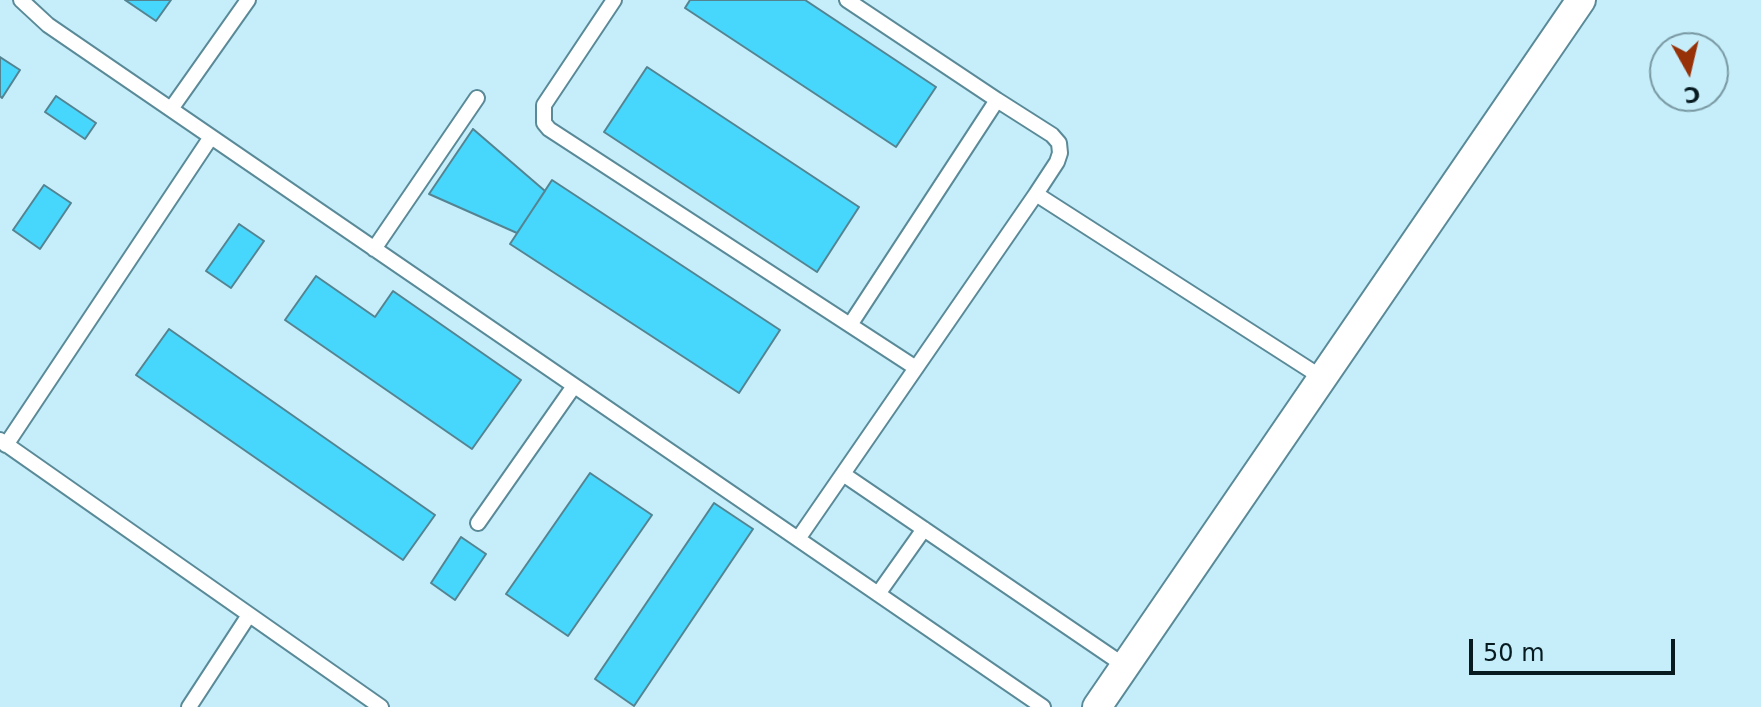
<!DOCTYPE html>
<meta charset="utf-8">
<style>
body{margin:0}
#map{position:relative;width:1761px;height:707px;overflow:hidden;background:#c6eefa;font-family:"DejaVu Sans",sans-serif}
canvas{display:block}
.north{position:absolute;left:1649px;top:32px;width:80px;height:80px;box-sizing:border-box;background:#c6eefa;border:2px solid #7999a3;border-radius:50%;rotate:172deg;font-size:22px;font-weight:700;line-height:32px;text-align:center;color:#061a20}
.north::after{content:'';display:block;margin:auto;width:28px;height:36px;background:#973108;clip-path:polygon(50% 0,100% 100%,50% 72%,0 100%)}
.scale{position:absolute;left:1469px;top:639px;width:206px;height:36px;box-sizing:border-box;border:4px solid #061a20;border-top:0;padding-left:10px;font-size:24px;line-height:28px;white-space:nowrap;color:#061a20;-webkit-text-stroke:6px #c6eefa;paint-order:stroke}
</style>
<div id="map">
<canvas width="1761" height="707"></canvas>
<div class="north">С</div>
<div class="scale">50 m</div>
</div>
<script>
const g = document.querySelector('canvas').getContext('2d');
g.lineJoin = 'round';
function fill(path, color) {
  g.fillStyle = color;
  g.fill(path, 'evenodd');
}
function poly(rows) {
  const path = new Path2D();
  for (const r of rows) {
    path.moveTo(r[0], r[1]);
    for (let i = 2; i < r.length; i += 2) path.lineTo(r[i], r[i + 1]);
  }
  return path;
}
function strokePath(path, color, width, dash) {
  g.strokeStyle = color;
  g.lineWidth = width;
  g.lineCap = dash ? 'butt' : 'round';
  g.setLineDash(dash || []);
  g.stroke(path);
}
const building = poly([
 [125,0,171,0,156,21,125,0],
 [690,0,805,0,936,87,896,147,685,8,690,0],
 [0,57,20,70,2,98,0,96,0,57],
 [647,67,859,207,817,272,604,132,647,67],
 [56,96,96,123,85,139,45,112,56,96],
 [473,129,545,191,517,233,429,194,473,129],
 [552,180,780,330,739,393,510,244,552,180],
 [44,185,71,203,40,249,13,230,44,185],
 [239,224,264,241,231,288,206,271,239,224],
 [316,276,375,317,393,291,521,380,472,449,285,320,316,276],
 [169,329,435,515,403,560,136,375,169,329],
 [590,473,652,515,568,636,506,594,590,473],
 [714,503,753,529,634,706,595,679,714,503],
 [461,537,486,554,455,600,431,583,461,537]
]);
const lane = poly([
 [21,0,48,25,1043,707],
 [614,0,544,105,544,123,549,129,850,325],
 [847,0,997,100],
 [171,109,248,0],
 [374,249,477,98],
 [916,368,850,325,997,100,1052,135,1059,143,1060,153,1057,162,1036,194],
 [0,440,381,707],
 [6,445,211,137],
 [843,474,1125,666],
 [478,523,574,386],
 [798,539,1036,194,1321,377],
 [878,594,924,529],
 [189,707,249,615]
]);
const street = poly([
 [1097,707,1581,0]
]);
fill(building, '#47d7fc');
strokePath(building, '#548492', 2);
strokePath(lane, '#5a8a98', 18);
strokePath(street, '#5a8a98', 32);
strokePath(lane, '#fff', 14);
strokePath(street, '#fff', 28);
</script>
